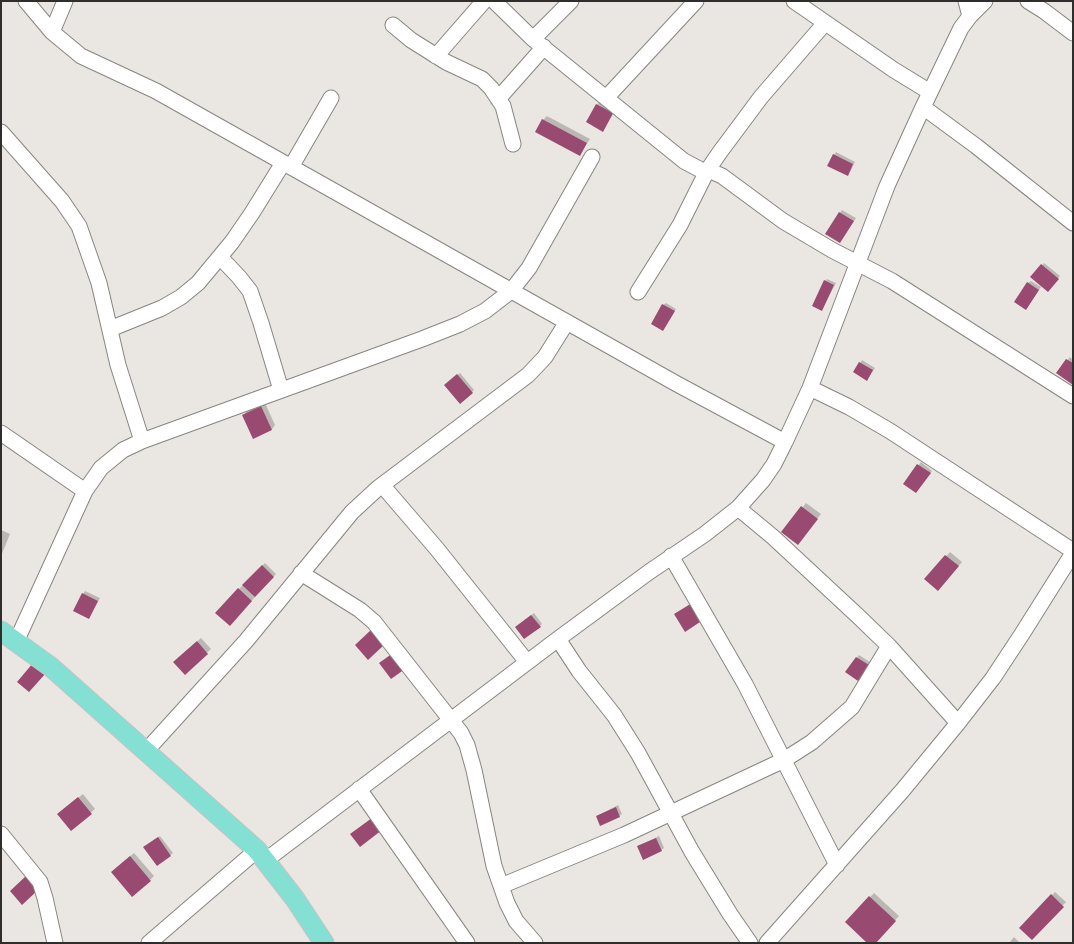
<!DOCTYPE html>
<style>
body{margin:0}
#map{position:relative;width:1074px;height:944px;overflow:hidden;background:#eae6e2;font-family:"Roboto Condensed",sans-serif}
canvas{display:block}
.frame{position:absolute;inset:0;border:2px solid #302e2d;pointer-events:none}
</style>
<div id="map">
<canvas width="1074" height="944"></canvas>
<div class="frame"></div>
</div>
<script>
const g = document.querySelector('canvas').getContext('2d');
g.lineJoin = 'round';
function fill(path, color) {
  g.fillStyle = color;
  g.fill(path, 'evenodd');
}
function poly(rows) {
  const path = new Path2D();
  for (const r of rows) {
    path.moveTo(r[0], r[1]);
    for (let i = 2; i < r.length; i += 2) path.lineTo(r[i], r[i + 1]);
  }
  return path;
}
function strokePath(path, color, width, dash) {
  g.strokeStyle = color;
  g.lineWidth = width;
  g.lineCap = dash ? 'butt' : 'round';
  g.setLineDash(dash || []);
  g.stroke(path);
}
const shadow = poly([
 [599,102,615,111,605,128,597,105],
 [547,116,590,139,580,154,543,120],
 [836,152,855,162,850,172,834,155],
 [842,210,856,218,840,242,840,213],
 [1044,263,1060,276,1048,290,1032,277],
 [827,279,836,283,822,309,825,281],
 [1031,281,1041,287,1028,306,1028,283],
 [666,303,676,309,663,330,663,305],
 [1070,357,1073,360,1073,382,1058,372],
 [862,360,875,368,869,377,854,371],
 [460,373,474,390,472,392,448,383],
 [265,403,275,425,272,429,254,437,244,415,247,411],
 [921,462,932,471,918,489,905,483],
 [806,503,821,514,801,539,783,532],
 [1,530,10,534,1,556],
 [950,552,962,562,942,585,926,579],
 [265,563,276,574,233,621,239,589],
 [85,591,100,598,89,618,83,594],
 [534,613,542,624,540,626,519,625],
 [201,638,211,649,185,674,175,662],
 [859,655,870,662,860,677,847,672],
 [83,794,95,809,71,829,62,811],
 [618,805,622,814,619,816,597,816],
 [160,836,173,853,157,865,147,845],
 [659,836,664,848,661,850,639,846],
 [134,853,154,876,150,880,116,868],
 [1055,892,1066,902,1032,938,1021,928],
 [874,893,899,916,874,943,846,922],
 [1014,937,1020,943,1009,943]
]);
const building = poly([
 [596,104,613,113,603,132,586,122],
 [542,119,587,143,580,156,535,132],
 [833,154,853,164,848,176,827,166],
 [839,212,854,221,840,243,825,234],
 [1041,264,1059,279,1048,292,1030,277],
 [824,280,834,285,822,311,812,306],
 [1027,282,1039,290,1026,310,1014,302],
 [662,304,675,311,663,331,651,324],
 [1066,359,1073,363,1073,385,1056,373],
 [859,362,873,370,867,381,853,372],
 [457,374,473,393,460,404,444,385],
 [261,406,272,430,253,439,242,415],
 [917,464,931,473,916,493,903,484],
 [801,506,818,519,798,545,781,532],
 [945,555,959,566,938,591,924,579],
 [262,565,274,577,255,597,242,585],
 [238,588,252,601,230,626,215,613],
 [82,593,98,601,89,619,73,611],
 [692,603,703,620,685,632,674,614],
 [531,615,541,627,524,639,515,627],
 [372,629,385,644,368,660,355,645],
 [197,641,208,654,185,675,173,662],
 [393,653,405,669,391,679,379,663],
 [856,657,869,665,858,681,845,672],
 [33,663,46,673,29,692,17,682],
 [78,797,92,814,71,831,57,814],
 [616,807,620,817,600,826,596,816],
 [372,818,382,830,360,847,350,834],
 [158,837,171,856,157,866,143,847],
 [656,838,662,851,643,860,637,846],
 [130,856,151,881,132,897,111,872],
 [26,876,38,890,22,905,10,891],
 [1051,894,1064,907,1032,940,1019,928],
 [869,896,896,921,876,943,867,943,845,922]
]);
const minor = poly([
 [26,1,52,32,81,56,156,91,677,384,785,442],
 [494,1,533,39,684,161,701,170,713,172,722,176,783,221,832,250,892,281,1073,396],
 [794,1,894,70,930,92],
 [1028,1,1044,11,1073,33],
 [970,16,985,1],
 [393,25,411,40,446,62,482,79,491,88,503,106,513,144],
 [52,32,65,1],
 [533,39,571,1],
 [436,56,484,1],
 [606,98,696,1],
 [498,99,544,47],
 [923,107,976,146,1073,223],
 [1,132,62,201,79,226,99,283,118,365,142,441],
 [291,167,331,98],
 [220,257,239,277,250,291,261,323,281,390],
 [638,292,680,225,707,171,720,152,761,97,825,23],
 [110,329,162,308,181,297,198,283,232,242,252,213,283,163],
 [810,388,849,407,890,431,1073,551],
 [1,433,85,491],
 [382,485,437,549,527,662],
 [738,508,773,537,859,617,889,646,958,723],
 [671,556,745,684,837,865],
 [301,573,360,610,374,622,461,733,467,745,474,770,494,866,501,886,507,903,516,921,535,943],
 [558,639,579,671,614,715,638,753,692,852,730,914,750,943],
 [16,642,85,491,101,468,123,450,142,441,422,339,460,324,485,311,511,291,529,268,592,157],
 [146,751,246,641,352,512,378,488,528,375,545,357,567,322],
 [359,789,467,943],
 [1,834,40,882,45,898,55,943],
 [266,860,558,639,649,572,705,534,738,508,763,480,774,464,785,442,810,388,887,186,923,107,961,28,970,16,966,1],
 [501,886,624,835,784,760,812,742,852,707,889,646],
 [149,943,257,850],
 [767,943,902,791,958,723,993,678,1022,634,1073,553]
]);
const major = poly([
 [1,631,51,667,257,850,295,899,324,943]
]);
fill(shadow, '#0003');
fill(building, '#994a70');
strokePath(minor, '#888581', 17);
strokePath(major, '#c5c4c4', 21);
strokePath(minor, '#fff', 15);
strokePath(major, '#84e0d2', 19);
</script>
